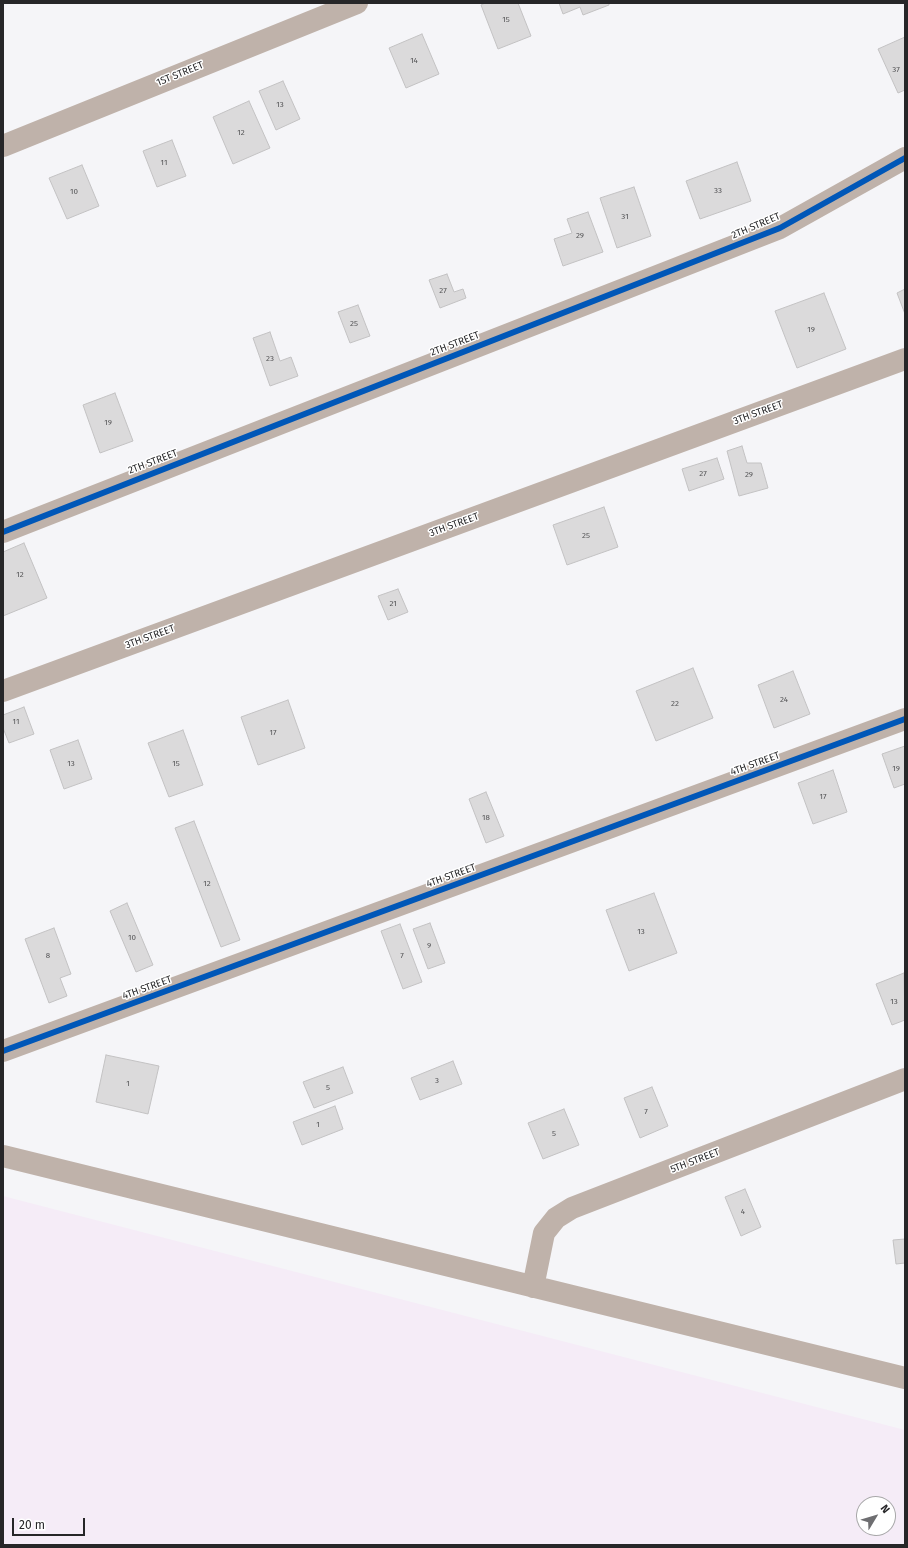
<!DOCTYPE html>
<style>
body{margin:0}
#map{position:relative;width:908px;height:1548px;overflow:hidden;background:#f5f5f8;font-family:"Fira Sans",sans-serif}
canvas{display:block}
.frame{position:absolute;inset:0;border:4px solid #262628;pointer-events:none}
.north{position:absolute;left:856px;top:1496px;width:40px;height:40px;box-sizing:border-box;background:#fff;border:1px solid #a8a8a9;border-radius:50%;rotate:52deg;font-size:11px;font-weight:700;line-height:16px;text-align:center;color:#262628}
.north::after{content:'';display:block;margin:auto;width:14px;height:18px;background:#6e6e71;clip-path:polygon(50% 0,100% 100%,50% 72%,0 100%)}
.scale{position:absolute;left:12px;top:1518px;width:73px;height:18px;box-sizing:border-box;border:2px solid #262628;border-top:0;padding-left:5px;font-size:12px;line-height:14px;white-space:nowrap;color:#262628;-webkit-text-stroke:3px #fff;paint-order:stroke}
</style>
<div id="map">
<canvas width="908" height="1548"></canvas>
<div class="frame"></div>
<div class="north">N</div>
<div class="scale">20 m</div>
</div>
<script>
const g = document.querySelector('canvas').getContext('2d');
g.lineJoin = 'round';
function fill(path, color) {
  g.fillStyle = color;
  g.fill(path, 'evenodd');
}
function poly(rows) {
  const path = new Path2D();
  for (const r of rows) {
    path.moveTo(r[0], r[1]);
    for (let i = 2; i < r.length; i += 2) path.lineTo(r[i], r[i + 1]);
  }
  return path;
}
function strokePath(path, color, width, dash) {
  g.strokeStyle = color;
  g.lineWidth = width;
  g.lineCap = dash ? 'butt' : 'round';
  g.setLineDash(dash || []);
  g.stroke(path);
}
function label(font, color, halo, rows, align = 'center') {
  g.font = font + ' "Fira Sans",sans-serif';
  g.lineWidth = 3;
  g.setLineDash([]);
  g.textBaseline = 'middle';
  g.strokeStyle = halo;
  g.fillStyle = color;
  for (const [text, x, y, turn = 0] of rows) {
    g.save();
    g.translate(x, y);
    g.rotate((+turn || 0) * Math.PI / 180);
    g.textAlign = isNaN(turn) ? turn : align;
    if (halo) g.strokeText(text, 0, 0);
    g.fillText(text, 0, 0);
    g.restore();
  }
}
const industrial = poly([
 [3,1196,905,1430,905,1545,3,1545],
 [864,1504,888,1504,888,1528,864,1528]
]);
const building = poly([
 [485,3,518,3,531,36,498,49,481,5,485,3],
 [559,3,609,3,609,5,583,15,580,7,563,14,559,3],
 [422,34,439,74,406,88,389,48,422,34],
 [905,37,905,90,898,93,878,49,905,37],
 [283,81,300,119,276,130,259,91,283,81],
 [249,101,270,148,233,164,213,117,249,101],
 [172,140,186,176,157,187,143,151,172,140],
 [737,162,751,201,700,219,686,181,737,162],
 [82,165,99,206,67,219,49,178,82,165],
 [634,187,651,236,617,248,600,198,634,187],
 [588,212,603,252,563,266,554,239,572,233,567,219,588,212],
 [447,274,454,292,463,289,466,298,440,308,429,280,447,274],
 [905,289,905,314,897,293,905,289],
 [824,293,846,349,797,368,775,311,824,293],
 [358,305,370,336,350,343,338,312,358,305],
 [270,332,280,361,291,357,298,376,270,386,253,338,270,332],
 [115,393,133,441,100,453,83,405,115,393],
 [742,446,747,463,761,463,768,488,739,496,727,451,742,446],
 [717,458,724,479,689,491,682,469,717,458],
 [604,507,618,547,567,565,553,525,604,507],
 [24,543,47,598,3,616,3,552,24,543],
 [398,589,408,612,388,620,378,596,398,589],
 [693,668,713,718,656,741,636,691,693,668],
 [793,671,810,714,774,728,758,685,793,671],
 [288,700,305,748,258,765,241,717,288,700],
 [24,707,34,734,9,743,3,728,3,715,24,707],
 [183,730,203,785,169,797,148,743,183,730],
 [78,740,92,779,64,789,50,750,78,740],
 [905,746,905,784,894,788,882,754,905,746],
 [833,770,847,812,813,824,798,783,833,770],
 [486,792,504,836,486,843,469,799,486,792],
 [194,821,240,940,221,947,175,828,194,821],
 [654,893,677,953,629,971,606,910,654,893],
 [127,903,153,965,136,972,110,911,127,903],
 [430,923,445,963,428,969,413,929,430,923],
 [400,924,422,982,403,989,381,931,400,924],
 [54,928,71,974,60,978,67,996,49,1003,25,939,54,928],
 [904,973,905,1020,892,1025,876,984,904,973],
 [106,1055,159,1066,148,1114,96,1102,106,1055],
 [453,1061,462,1084,420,1100,411,1078,453,1061],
 [343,1067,353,1093,314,1108,303,1082,343,1067],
 [652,1087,668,1126,640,1138,624,1098,652,1087],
 [335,1106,343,1129,302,1145,293,1122,335,1106],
 [564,1109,579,1145,543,1159,528,1123,564,1109],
 [745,1189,761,1227,741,1236,725,1197,745,1189],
 [905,1239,905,1263,896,1264,893,1240,905,1239]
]);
const street = poly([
 [3,146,357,3],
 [3,532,780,228,905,158],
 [3,691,905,359],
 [3,1051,905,719],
 [3,1156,905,1378],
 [533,1287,544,1233,556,1218,572,1208,905,1079]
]);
const cycleway = poly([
 [3,532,780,228,905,158],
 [3,1051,905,719]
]);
const numberNames = [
 ["15",506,20],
 ["14",414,61],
 ["37",896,70],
 ["13",280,105],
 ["12",241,133],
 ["11",164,163],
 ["33",718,191],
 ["10",74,192],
 ["31",625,217],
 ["29",580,236],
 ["27",443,291],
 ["25",354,324],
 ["19",811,330],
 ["23",270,359],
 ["19",108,423],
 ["27",703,474],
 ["29",749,475],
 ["25",586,536],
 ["12",20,575],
 ["21",393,604],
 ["24",784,700],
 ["22",675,704],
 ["11",16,722],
 ["17",273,733],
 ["13",71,764],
 ["15",176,764],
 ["19",896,769],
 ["17",823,797],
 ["18",486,818],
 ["12",207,884],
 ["13",641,932],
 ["10",132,938],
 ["9",429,946],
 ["8",48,956],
 ["7",402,956],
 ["13",894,1002],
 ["3",437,1081],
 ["1",128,1084],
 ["5",328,1088],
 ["7",646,1112],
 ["1",318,1125],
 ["5",554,1134],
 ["4",743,1212]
];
const streetNames = [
 ["1ST STREET",180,74,-22],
 ["2TH STREET",756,226,-23],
 ["2TH STREET",455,344,-21],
 ["3TH STREET",758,413,-20],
 ["2TH STREET",153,462,-21],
 ["3TH STREET",454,525,-20],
 ["3TH STREET",150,637,-20],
 ["4TH STREET",755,764,-20],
 ["4TH STREET",451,876,-20],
 ["4TH STREET",147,988,-20],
 ["5TH STREET",695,1161,-21]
];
fill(industrial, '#f5ecf7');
fill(building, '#dbdadb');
strokePath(building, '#c3c2c3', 1);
strokePath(street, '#bfb2aa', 22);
strokePath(cycleway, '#0057b8', 6);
label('8px', '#535355', null, numberNames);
label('10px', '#262628', '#fff', streetNames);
</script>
